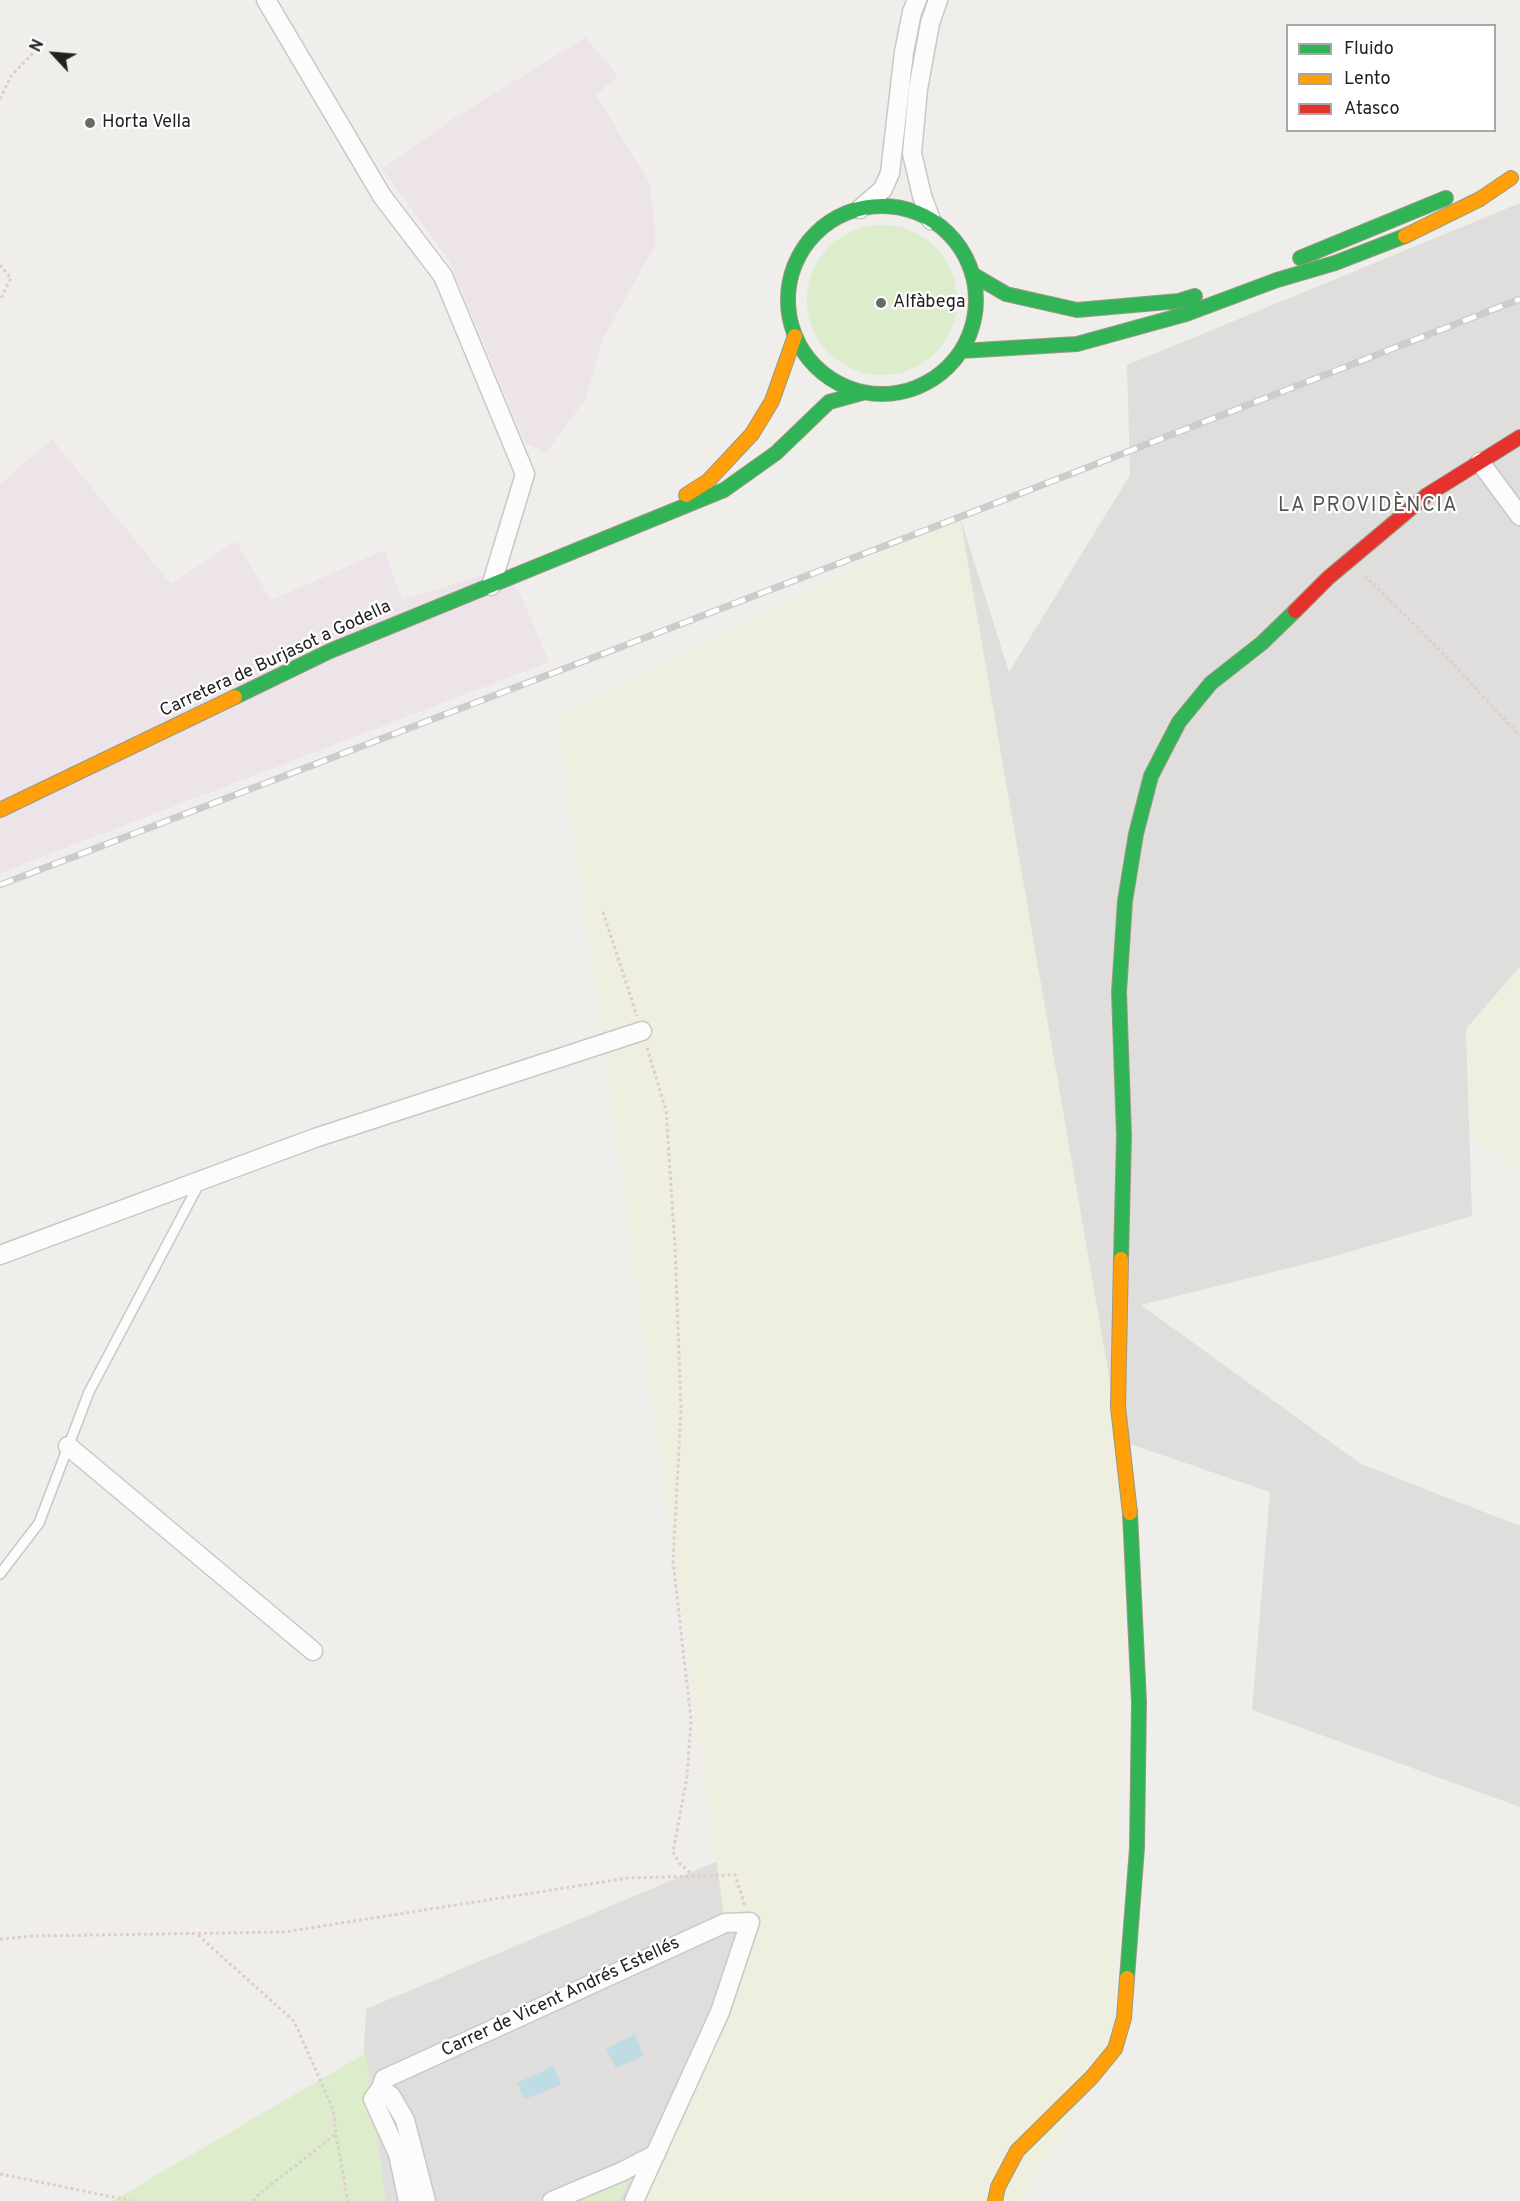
<!DOCTYPE html>
<meta charset="utf-8">
<style>
body{margin:0}
#map{position:relative;width:1520px;height:2201px;overflow:hidden;background:#f0eeeb;font-family:Overpass,sans-serif}
canvas{display:block}
.legend{position:absolute;left:1286px;top:24px;width:210px;height:108px;box-sizing:border-box;background:#fff;border:2px solid #a7a7a7;margin:0;padding:8px 10px;list-style:none;font-size:18px;color:#222}
.legend li{display:flex;align-items:center;gap:12px;height:30px}
.legend b{width:30px;border:2px solid #a7a7a7}
.north{position:absolute;left:24px;top:24px;width:60px;height:60px;-webkit-text-stroke:4px #fff;paint-order:stroke;rotate:296deg;font-size:16px;font-weight:700;line-height:24px;text-align:center;color:#222}
.north::after{content:'';display:block;margin:auto;width:21px;height:27px;background:#222;clip-path:polygon(50% 0,100% 100%,50% 72%,0 100%)}
</style>
<div id="map">
<canvas width="1520" height="2201"></canvas>
<ul class="legend">
<li><b style="height:8px;background:#30b455"></b>Fluido</li>
<li><b style="height:8px;background:#ff9f0a"></b>Lento</li>
<li><b style="height:8px;background:#e5322d"></b>Atasco</li>
</ul>
<div class="north">N</div>
</div>
<script>
const g = document.querySelector('canvas').getContext('2d');
g.lineJoin = 'round';
function fill(path, color) {
  g.fillStyle = color;
  g.fill(path, 'evenodd');
}
function poly(rows) {
  const path = new Path2D();
  for (const r of rows) {
    if (r.length === 3) {
      path.moveTo(r[0] + r[2], r[1]);
      path.arc(r[0], r[1], r[2], 0, 2 * Math.PI);
      continue;
    }
    path.moveTo(r[0], r[1]);
    for (let i = 2; i < r.length; i += 2) path.lineTo(r[i], r[i + 1]);
  }
  return path;
}
function strokePath(path, color, width, dash) {
  g.strokeStyle = color;
  g.lineWidth = width;
  g.lineCap = dash ? 'butt' : 'round';
  g.setLineDash(dash || []);
  g.stroke(path);
}
function label(font, color, halo, rows, align = 'center') {
  g.font = font + ' Overpass,sans-serif';
  g.lineWidth = 4.5;
  g.setLineDash([]);
  g.textBaseline = 'middle';
  g.strokeStyle = halo;
  g.fillStyle = color;
  for (const [text, x, y, turn = 0] of rows) {
    g.save();
    g.translate(x, y);
    g.rotate((+turn || 0) * Math.PI / 180);
    g.textAlign = isNaN(turn) ? turn : align;
    if (halo) g.strokeText(text, 0, 0);
    g.fillText(text, 0, 0);
    g.restore();
  }
}
const residential = poly([
 [1520,203,1520,967,1466,1029,1472,1216,1321,1260,1141,1305,1361,1464,1520,1526,1520,1807,1252,1710,1270,1492,1019,1406,960,517,1009,672,1130,475,1127,365],
 [867,1798,677,2201,356,2201,366,2009]
]);
const industrial = poly([
 [586,37,618,76,596,95,650,184,656,243,603,339,585,400,546,453,525,443,450,262,382,169,456,117],
 [52,439,171,584,236,541,271,600,385,550,402,600,503,569,521,596,549,662,0,873,0,484]
]);
const farmland = poly([
 [960,517,1126,1474,1115,2049,1020,2201,627,2201,749,1922,725,1923,558,715],
 [1520,967,1520,1172,1471,1134,1466,1029]
]);
const grass = poly([
 [882,300,75],
 [366,2053,386,2201,112,2201],
 [622,2182,628,2183,619,2201,578,2201]
]);
const water = poly([
 [635,2034,644,2056,616,2068,606,2049],
 [554,2066,561,2085,525,2099,517,2083]
]);
const path = poly([
 [0,99,11,76,37,49],
 [0,265,11,278,0,300],
 [1365,576,1437,647,1520,736],
 [603,912,637,1016],
 [647,1048,666,1110,675,1247,681,1410,673,1561,691,1720,687,1777,673,1852,680,1864,694,1876],
 [198,1935,294,2021,333,2109,336,2134,259,2194,253,2201],
 [0,1939,34,1936,284,1932,628,1878,735,1875,745,1906],
 [336,2135,348,2201],
 [0,2174,133,2201]
]);
const lane = poly([
 [0,1574,39,1523,89,1392,200,1182]
]);
const street = poly([
 [266,0,382,196,443,276,525,474,491,586],
 [860,209,883,189,890,173,904,52,912,12,917,0],
 [931,220,922,196,912,153,918,89,930,23,938,0],
 [1480,462,1520,516],
 [0,1255,315,1138,642,1031],
 [68,1446,313,1651],
 [381,2088,384,2079,725,1923,750,1922,720,2012,634,2201],
 [408,2201,398,2154,373,2099,381,2088,391,2096,405,2120,426,2201],
 [552,2201,621,2172,656,2154]
]);
const fast = poly([
 [882,300,94],
 [1300,258,1446,198],
 [972,274,1006,294,1077,310,1179,301,1195,296],
 [961,351,1077,344,1186,314,1277,280,1335,263,1405,236],
 [235,697,330,651,724,490,776,453,829,402,862,393],
 [1121,1259,1124,1136,1119,992,1125,901,1136,834,1151,776,1179,722,1211,683,1262,643,1295,611],
 [1127,1978,1137,1848,1139,1702,1130,1513]
]);
const slow = poly([
 [1405,236,1480,199,1511,178],
 [686,495,708,481,752,434,772,401,795,336],
 [0,810,235,697],
 [1121,1259,1118,1407,1130,1513],
 [995,2201,998,2187,1017,2151,1092,2077,1115,2049,1124,2018,1127,1978]
]);
const jam = poly([
 [1295,611,1328,578,1427,495,1520,437]
]);
const rail = poly([
 [0,885,960,517,1520,299]
]);
const markers = [
 [90,123,6,"#6a6968"],
 [881,303,6,"#6a6968"]
];
const poiNames = [
 ["Horta Vella",102,123],
 ["Alfàbega",893,303]
];
const streetNames = [
 ["Carretera de Burjasot a Godella",276,660,-25],
 ["Carrer de Vicent Andrés Estellés",561,1998,-25]
];
const neighbourhoodNames = [
 ["LA PROVIDÈNCIA",1368,507]
];
fill(residential, '#dfdedc');
fill(industrial, '#ede4e9');
fill(farmland, '#efefdf');
fill(grass, '#ddeccb');
fill(water, '#bfdbe3');
strokePath(lane, '#c9c8c7', 12);
strokePath(street, '#c9c8c7', 21);
strokePath(fast, '#999a82', 16);
strokePath(slow, '#999a82', 16);
strokePath(jam, '#999a82', 16);
strokePath(path, '#dccecd', 3, [3, 3]);
strokePath(lane, '#fdfcfc', 9);
strokePath(street, '#fdfcfc', 18);
strokePath(fast, '#30b455', 14);
strokePath(slow, '#ff9f0a', 14);
strokePath(jam, '#e5322d', 14);
strokePath(rail, '#ccc', 7);
strokePath(rail, '#fff', 4.5, [14]);
for (const [x, y, r, color] of markers) {
  const dot = new Path2D();
  dot.arc(x, y, r, 0, 2 * Math.PI);
  g.fillStyle = color;
  g.fill(dot);
  strokePath(dot, '#fff', 2);
}
label('18px', '#222', '#fff', poiNames, 'left');
label('18px', '#222', '#fff', streetNames);
g.letterSpacing = '1.5px';
label('20px', '#555', '#fff', neighbourhoodNames);
g.letterSpacing = '0px';
</script>
